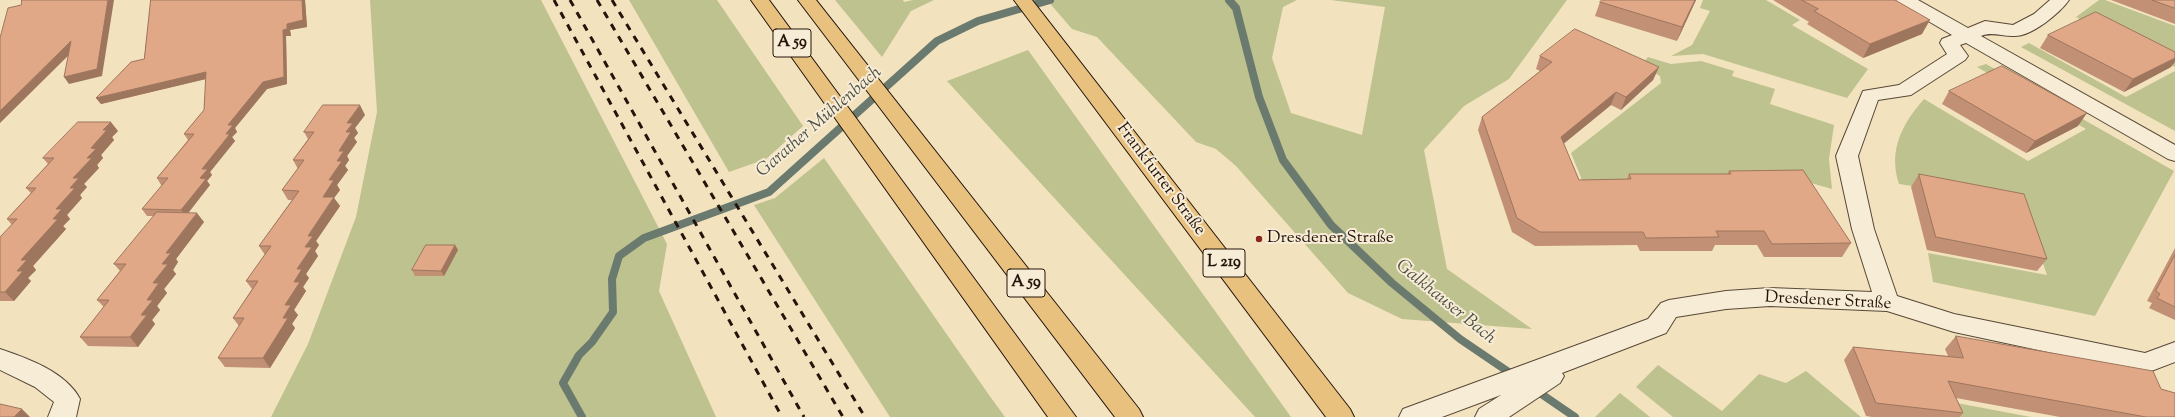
<!DOCTYPE html>
<meta charset="utf-8">
<style>
body{margin:0}
canvas{display:block;background:#f2e2be}
</style>
<canvas width="2175" height="417"></canvas>
<script>
const c = document.querySelector('canvas').getContext('2d');
c.lineJoin = 'round';
function fillPath(path, color) { c.fillStyle = color; c.fill(path, 'evenodd'); }
function strokePath(path, color, width, dash) { c.strokeStyle = color; c.lineWidth = width; c.lineCap = dash ? 'butt' : 'round'; c.setLineDash(dash || []); c.stroke(path); }
function label(font, color, halo, rows, align = 'center') {
  c.font = font + ' "Sorts Mill Goudy",serif'; c.lineWidth = 4; c.setLineDash([]); c.textBaseline = 'middle'; c.strokeStyle = halo; c.fillStyle = color; for (const [text, x, y, turn = 0] of rows) {
    c.save(); c.translate(x, y); c.rotate((+turn || 0) * Math.PI / 180); c.textAlign = isNaN(turn) ? turn : align; if (halo) c.strokeText(text, 0, 0); c.fillText(text, 0, 0); c.restore();
  }
}
fillPath(new Path2D(`
 M 370,0 L 541,0 L 667,244 L 659,291 L 716,417 L 271,417 L 308,344 L 356,217 L 377,112 Z
 M 629,0 L 717,0 L 803,126 L 766,159 L 729,172 Z
 M 835,0 L 903,0 L 904,2 L 913,0 L 934,0 L 911,11 L 882,57 Z
 M 1047,0 L 1297,0 L 1283,7 L 1272,58 L 1291,113 L 1362,135 L 1385,7 L 1331,0 L 1567,0 L 1509,79 L 1464,106 L 1424,150 L 1447,269 L 1532,329 L 1402,319 L 1348,293 L 1236,166 L 1216,149 L 1196,142 L 1097,37 L 1072,29 Z
 M 1703,0 L 1766,0 L 1800,20 L 1792,25 L 1868,69 L 1847,98 L 1703,54 L 1671,56 L 1692,45 L 1710,11 L 1700,8 Z
 M 2099,0 L 2105,0 L 2175,26 L 2175,67 L 2076,17 Z
 M 2029,43 L 2126,97 L 2175,71 L 2175,131 L 2021,47 Z
 M 1028,50 L 1291,417 L 1255,417 L 947,81 Z
 M 1648,57 L 1671,64 L 1701,61 L 1734,71 L 1732,76 L 1775,89 L 1770,104 L 1834,125 L 1829,159 L 1832,189 L 1797,179 L 1582,180 L 1571,153 L 1661,83 L 1660,76 L 1641,65 Z
 M 1986,64 L 2174,171 L 2095,316 L 1933,282 L 1928,253 L 2047,275 L 2022,203 L 1899,184 C 1888,150 1902,124 1924,99 L 2028,161 L 2086,129 L 1977,67 Z
 M 824,158 L 989,395 L 1005,417 L 890,417 L 754,205 L 775,198 Z
 M 1658,365 L 1722,411 L 1759,374 L 1786,383 L 1806,371 L 1861,417 L 1673,417 L 1636,387 Z
 M 1620,393 L 1650,417 L 1595,417 Z
 M 1946,401 L 2031,417 L 1952,417 Z`), '#bec28f');
strokePath(new Path2D(`
 M 1229,0 L 1236,8 L 1259,97 L 1283,160 L 1331,225 L 1392,283 L 1460,339 L 1516,377
 M 1534,389 L 1575,417
 M 582,417 L 563,383 L 579,355 L 592,342 L 613,312 L 612,279 L 619,256 L 644,238 L 769,192 L 937,41 L 978,21 L 1050,0`), '#6b7a6e', 8);
const minor = new Path2D(`
 M 1896,0 L 1918,0 L 1968,28 L 1985,21 L 2013,25 L 2034,14 L 2050,0 L 2069,0 C 2060,13 2032,36 2015,36 C 2003,37 1992,31 1981,36 L 2175,145 L 2175,161 L 2168,159 L 1966,43 L 1960,45 L 1968,56 L 1965,60 L 1911,95 L 1878,100 L 1858,156 L 1874,229 L 1897,296 L 1954,314 L 2145,353 L 2175,342 L 2175,362 L 2146,373 L 1954,332 L 1887,311 L 1770,306 L 1726,309 L 1676,317 L 1666,333 L 1562,373 L 1564,376 L 1560,383 L 1509,417 L 1475,417 L 1479,409 L 1501,395 L 1442,417 L 1399,417 L 1403,409 L 1648,319 L 1661,303 L 1669,300 L 1726,291 L 1770,288 L 1872,292 L 1852,229 L 1836,156 L 1863,91 L 1899,85 L 1947,54 L 1940,43 L 1942,39 L 1952,35 L 1899,4 Z
 M 0,349 C 27,358 66,372 80,399 L 76,417 L 48,417 L 54,402 L 35,387 L 0,370 Z`);
const major = new Path2D(`
 M 1014,0 L 1032,0 L 1350,409 L 1354,417 L 1326,417 Z`);
const highway = new Path2D(`
 M 751,0 L 769,0 L 1076,417 L 1048,417 Z
 M 798,0 L 816,0 L 1139,409 L 1143,417 L 1115,417 Z`);
strokePath(minor, '#584838', 2);
strokePath(major, '#24140b', 2);
strokePath(highway, '#24140b', 2);
fillPath(minor, '#f7ecd5');
fillPath(major, '#e9c17f');
fillPath(highway, '#e9c17f');
strokePath(new Path2D(`
 M 554,0 L 782,417
 M 570,0 L 804,417
 M 597,0 L 843,417
 M 612,0 L 865,417`), '#24140b', 3, [7, 7]);
fillPath(new Path2D(`
 M 151,0 L 305,0 L 307,27 L 290,30 L 291,36 L 286,36 L 287,84 L 267,89 L 235,128 L 237,132 L 232,137 L 235,141 L 210,172 L 212,175 L 207,181 L 210,185 L 188,212 L 204,222 L 176,259 L 178,262 L 173,270 L 176,274 L 164,289 L 167,293 L 157,306 L 160,310 L 152,320 L 155,324 L 138,347 L 88,346 L 80,337 L 104,307 L 97,300 L 120,271 L 114,264 L 154,216 L 147,216 L 142,209 L 163,185 L 161,185 L 157,178 L 188,140 L 184,134 L 204,110 L 206,79 L 101,104 L 96,98 L 144,59 Z
 M 1696,0 L 1677,41 L 1595,16 L 1600,2 Z
 M 1773,0 L 1895,0 L 1922,34 L 1863,58 L 1807,24 L 1809,22 Z
 M 2111,0 L 2175,0 L 2175,24 Z
 M 2048,35 L 2171,67 L 2124,92 L 2040,48 Z
 M 1540,56 L 1659,67 L 1653,80 L 1621,110 L 1611,105 L 1563,144 L 1579,180 L 1627,179 L 1629,174 L 1727,174 L 1729,171 L 1851,243 L 1842,257 L 1764,257 L 1757,245 L 1715,245 L 1712,251 L 1640,251 L 1637,245 L 1535,246 L 1512,232 L 1478,130 L 1482,117 L 1540,71 L 1536,69 Z
 M 1949,91 L 2078,126 L 2026,153 L 1942,104 Z
 M 365,115 L 355,128 L 358,133 L 354,138 L 357,142 L 347,156 L 349,160 L 345,166 L 348,170 L 337,185 L 340,190 L 334,198 L 340,206 L 316,241 L 319,245 L 315,251 L 318,256 L 306,274 L 309,278 L 303,287 L 306,291 L 294,310 L 298,315 L 292,324 L 295,328 L 270,368 L 225,367 L 218,358 L 239,326 L 233,318 L 252,289 L 246,281 L 265,255 L 259,246 L 292,200 L 288,200 L 282,190 L 298,169 L 293,160 L 308,139 L 304,132 Z
 M 118,131 L 112,137 L 114,140 L 101,155 L 103,158 L 97,165 L 99,168 L 84,184 L 87,187 L 80,195 L 82,198 L 67,215 L 70,219 L 63,226 L 66,229 L 33,266 L 36,270 L 28,278 L 31,281 L 14,301 L 0,301 L 0,238 L 12,225 L 7,219 L 31,193 L 26,188 L 48,164 L 43,158 Z
 M 1919,174 L 2047,259 L 2037,271 L 1927,250 L 1911,187 Z
 M 455,245 L 458,250 L 444,276 L 415,276 L 412,270 Z
 M 2175,248 L 2175,320 L 2149,308 L 2152,303 L 2147,301 Z
 M 1956,336 L 2175,417 L 2060,417 L 1956,398 L 1963,413 L 1960,417 L 1872,417 L 1866,416 L 1844,360 L 1853,347 L 1948,356 L 1945,349 Z`), '#c29074');
fillPath(new Path2D(`
 M 108,0 L 114,0 L 102,76 L 69,84 L 64,77 Z
 M 302,0 L 305,0 L 307,27 L 290,30 L 291,36 L 286,36 L 287,84 L 267,89 L 235,128 L 237,132 L 232,137 L 235,141 L 210,172 L 212,175 L 207,181 L 210,185 L 186,216 L 181,210 L 200,178 L 202,169 L 226,134 L 228,125 L 283,30 Z
 M 1695,0 L 1696,0 L 1677,41 L 1682,27 Z
 M 1930,20 L 1922,34 L 1863,58 L 1870,44 Z
 M 71,41 L 76,48 L 0,123 L 0,111 Z
 M 2175,58 L 2175,62 L 2171,67 L 2124,92 L 2133,79 Z
 M 1659,67 L 1653,80 L 1621,110 L 1626,97 Z
 M 206,72 L 210,78 L 101,104 L 96,98 Z
 M 1616,92 L 1611,105 L 1556,150 L 1561,137 Z
 M 360,105 L 365,115 L 355,128 L 358,133 L 354,138 L 357,142 L 347,156 L 349,160 L 345,166 L 348,170 L 337,185 L 340,190 L 334,198 L 340,206 L 316,241 L 319,245 L 315,251 L 318,256 L 306,274 L 309,278 L 303,287 L 306,291 L 294,310 L 298,315 L 292,324 L 295,328 L 270,368 L 263,358 L 283,318 L 285,305 L 294,282 L 297,269 L 305,247 L 308,236 L 323,197 L 329,180 L 337,161 L 339,151 L 346,132 L 347,123 Z
 M 2087,113 L 2078,126 L 2026,153 L 2035,141 Z
 M 111,122 L 118,131 L 112,137 L 114,140 L 101,155 L 103,158 L 97,165 L 99,168 L 84,184 L 87,187 L 80,195 L 82,198 L 67,215 L 70,219 L 63,226 L 66,229 L 33,266 L 36,270 L 28,278 L 31,281 L 14,301 L 5,292 L 17,271 L 21,260 L 53,219 L 56,209 L 70,188 L 73,178 L 87,158 L 91,148 L 103,130 Z
 M 197,213 L 204,222 L 176,259 L 178,262 L 173,270 L 176,274 L 164,289 L 167,293 L 157,306 L 160,310 L 152,320 L 155,324 L 138,347 L 130,337 L 141,315 L 153,283 L 162,264 L 166,253 Z
 M 455,245 L 458,250 L 444,276 L 441,271 Z
 M 22,409 L 30,417 L 14,417 Z`), '#9e765e');
const building = new Path2D(`
 M 22,0 L 108,0 L 97,69 L 64,77 L 71,41 L 0,111 L 0,38 L 8,8 L 21,5 Z
 M 151,0 L 302,0 L 303,20 L 287,24 L 287,29 L 283,30 L 284,77 L 263,82 L 228,125 L 233,125 L 226,134 L 230,134 L 202,169 L 208,169 L 200,178 L 206,179 L 181,210 L 142,209 L 168,178 L 157,178 L 194,134 L 184,134 L 204,110 L 206,72 L 96,98 L 131,62 L 144,59 Z
 M 1602,0 L 1695,0 L 1682,27 L 1600,2 Z
 M 1802,0 L 1895,0 L 1930,20 L 1870,44 L 1814,11 L 1818,9 Z
 M 2152,0 L 2175,0 L 2175,8 Z
 M 2096,12 L 2175,52 L 2175,58 L 2133,79 L 2048,35 Z
 M 1575,29 L 1659,67 L 1626,97 L 1616,92 L 1561,137 L 1579,180 L 1631,179 L 1629,174 L 1731,174 L 1729,171 L 1803,170 L 1851,243 L 1772,244 L 1764,231 L 1716,231 L 1719,237 L 1646,238 L 1643,232 L 1540,232 L 1517,218 L 1482,117 L 1552,62 L 1540,56 Z
 M 2002,66 L 2087,113 L 2035,141 L 1949,91 Z
 M 323,105 L 360,105 L 347,123 L 353,123 L 346,132 L 351,132 L 339,151 L 344,151 L 337,161 L 342,161 L 329,180 L 334,180 L 323,197 L 334,197 L 308,236 L 313,236 L 305,247 L 312,247 L 297,269 L 302,269 L 294,282 L 300,282 L 285,305 L 291,305 L 283,318 L 288,318 L 263,358 L 218,358 L 244,318 L 233,318 L 258,281 L 246,281 L 271,246 L 259,246 L 299,191 L 282,190 L 304,160 L 293,160 L 314,132 L 304,132 Z
 M 78,122 L 111,122 L 103,130 L 107,130 L 91,148 L 96,149 L 87,158 L 92,158 L 73,178 L 79,178 L 70,188 L 75,188 L 56,209 L 62,209 L 53,219 L 58,219 L 21,260 L 27,260 L 17,271 L 23,271 L 5,292 L 0,292 L 0,237 L 17,219 L 7,219 L 36,188 L 26,188 L 54,158 L 43,158 Z
 M 1919,174 L 2024,194 L 2047,259 L 1936,237 Z
 M 157,212 L 197,213 L 166,253 L 171,253 L 162,264 L 168,264 L 153,283 L 159,283 L 147,300 L 153,300 L 141,315 L 147,315 L 130,337 L 80,337 L 109,300 L 97,300 L 126,264 L 114,264 Z
 M 426,245 L 455,245 L 441,271 L 412,270 Z
 M 2175,255 L 2175,307 L 2157,298 L 2160,294 L 2156,291 Z
 M 1956,336 L 2153,371 L 2161,389 L 2175,393 L 2175,417 L 2146,417 L 1948,381 L 1963,413 L 1876,403 L 1853,347 L 1963,358 Z
 M 0,404 L 22,409 L 14,417 L 0,417 Z`);
fillPath(building, '#e1a887');
strokePath(building, '#9e765e', 1);
for (const [x, y, r, color] of [
 [1259,239,4,"#8f2418"]
]) { const dot = new Path2D(); dot.arc(x, y, r, 0, 2 * Math.PI); c.fillStyle = color; c.fill(dot); strokePath(dot, '#f7ecd5', 1.5); }
for (const [x, y, w] of [
 [792,43,38],
 [1224,263,42],
 [1026,283,38]
]) { const box = new Path2D(); box.roundRect(x - w / 2, y - 14, w, 28, 3); c.fillStyle = '#f7ecd5'; c.fill(box); strokePath(box, '#24140b', 1); }
label('bold 16px', '#24140b', null, [
 ["A 59",792,43],
 ["L 219",1224,263],
 ["A 59",1026,283]
]);
label('17px', '#24140b', '#f7ecd5', [
 ["Frankfurter Straße",1160,180,53],
 ["Dresdener Straße",1828,302,3]
]);
label('17px', '#24140b', '#f7ecd5', [
 ["Dresdener Straße",1267,239]
], 'left');
label('italic 18px', '#4e5045', '#f7ecd5', [
 ["Garather Mühlenbach",820,123,-41],
 ["Galkhauser Bach",1445,303,39]
]);
</script>
